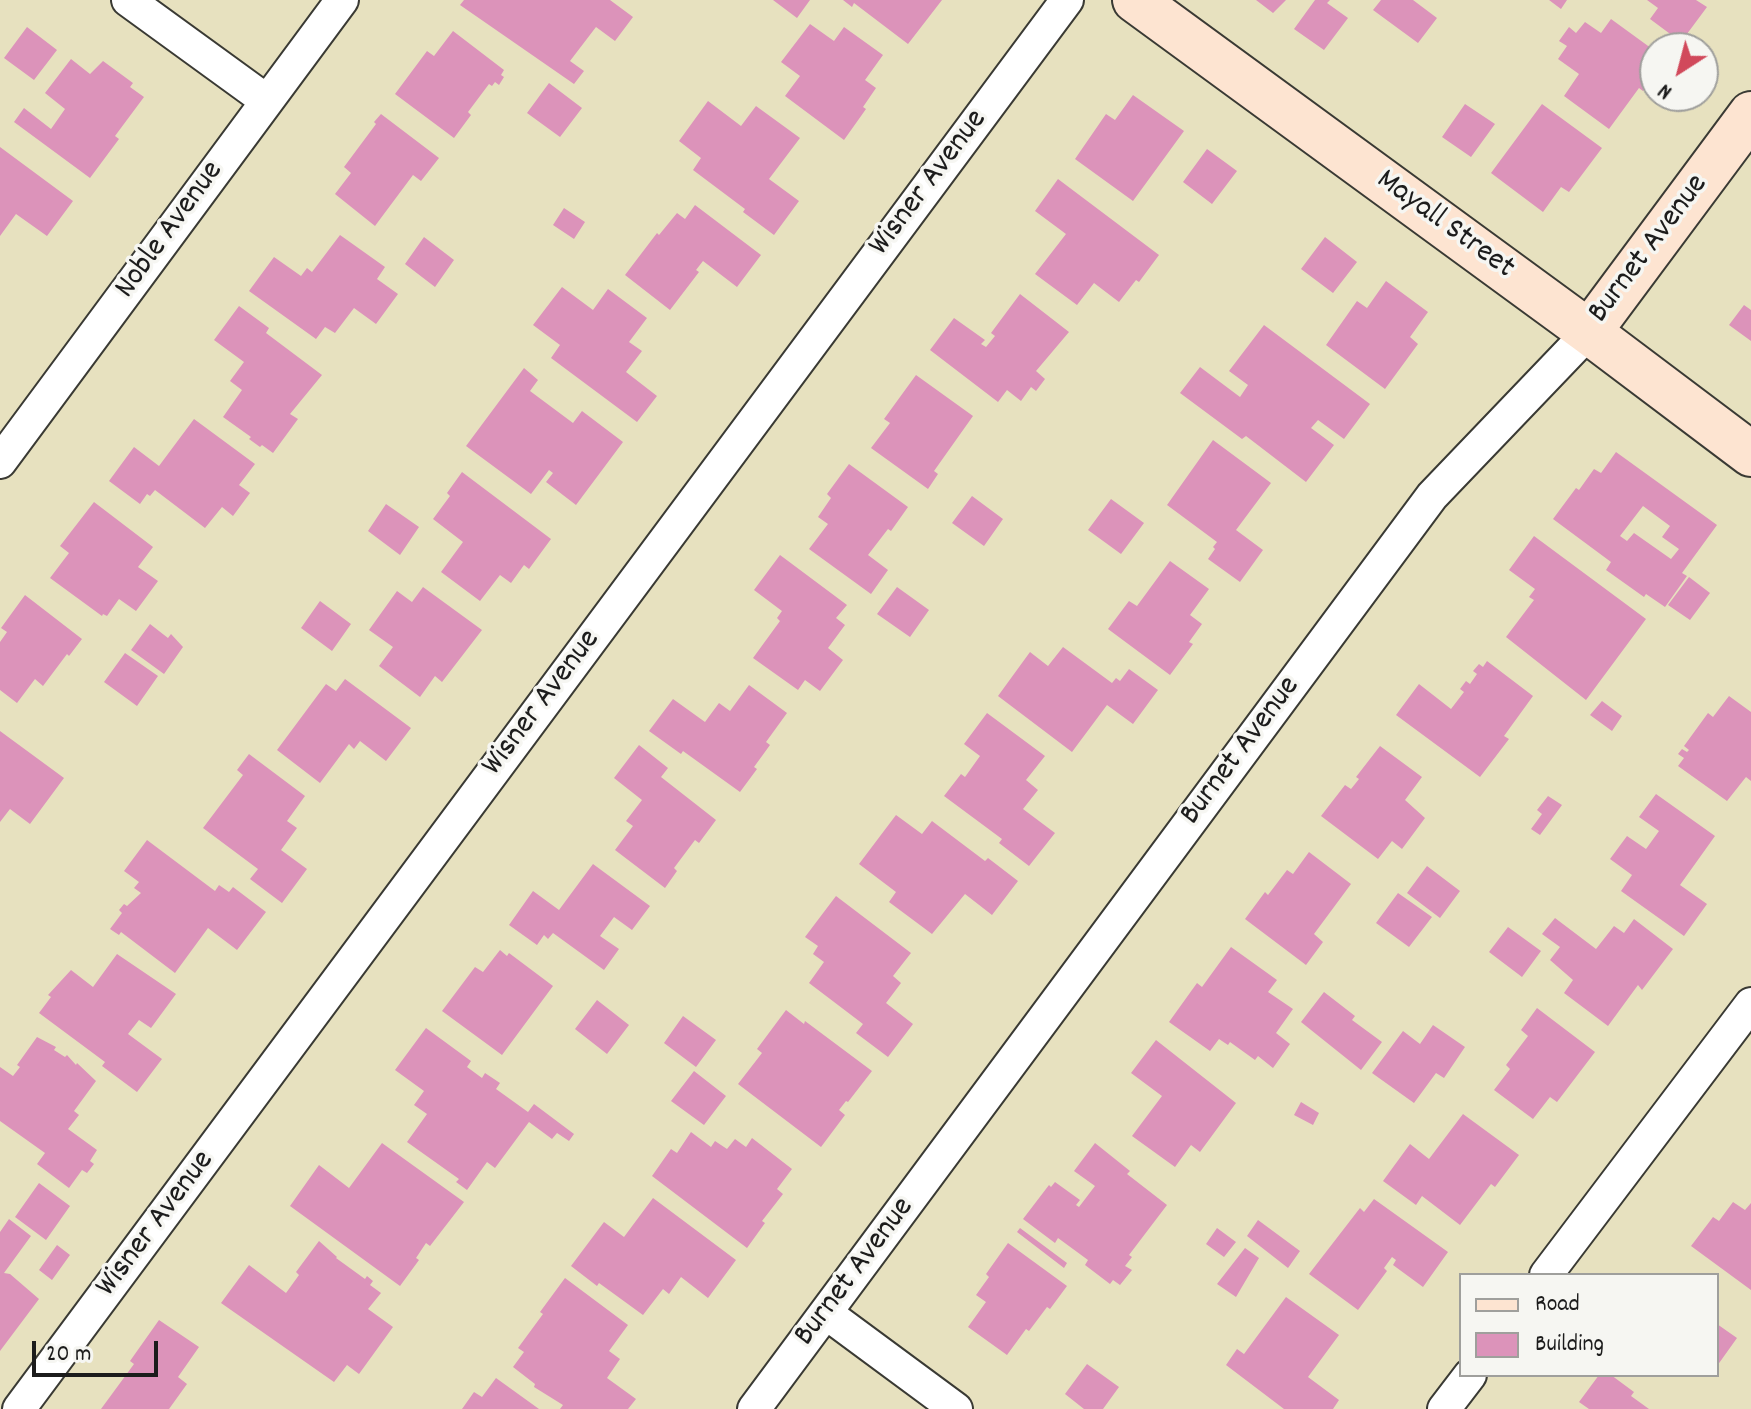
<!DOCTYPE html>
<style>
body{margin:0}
#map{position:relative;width:1751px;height:1409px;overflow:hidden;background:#e7e1bf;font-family:Dekko,sans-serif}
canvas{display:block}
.legend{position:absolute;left:1459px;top:1273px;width:260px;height:104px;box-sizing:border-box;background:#f6f6f2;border:2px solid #9f9f9c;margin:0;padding:10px 14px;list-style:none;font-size:24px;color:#1c1c1c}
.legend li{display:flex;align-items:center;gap:16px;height:40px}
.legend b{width:40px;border:2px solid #9f9f9c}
.north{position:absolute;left:1639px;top:32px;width:80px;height:80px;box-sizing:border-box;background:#f6f6f2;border:2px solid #9f9f9c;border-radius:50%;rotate:216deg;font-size:22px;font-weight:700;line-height:32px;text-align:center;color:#1c1c1c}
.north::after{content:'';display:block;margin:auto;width:28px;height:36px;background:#d1495b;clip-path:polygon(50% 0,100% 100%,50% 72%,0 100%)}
.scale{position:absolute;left:32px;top:1341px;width:126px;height:36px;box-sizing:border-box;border:4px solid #1c1c1c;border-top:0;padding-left:10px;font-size:24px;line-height:28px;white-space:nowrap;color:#1c1c1c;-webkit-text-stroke:6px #f6f6f2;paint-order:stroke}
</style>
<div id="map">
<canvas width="1751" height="1409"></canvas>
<ul class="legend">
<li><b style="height:10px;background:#fde4d1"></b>Road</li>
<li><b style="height:22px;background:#dc93ba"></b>Building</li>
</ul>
<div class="north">N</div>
<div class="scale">20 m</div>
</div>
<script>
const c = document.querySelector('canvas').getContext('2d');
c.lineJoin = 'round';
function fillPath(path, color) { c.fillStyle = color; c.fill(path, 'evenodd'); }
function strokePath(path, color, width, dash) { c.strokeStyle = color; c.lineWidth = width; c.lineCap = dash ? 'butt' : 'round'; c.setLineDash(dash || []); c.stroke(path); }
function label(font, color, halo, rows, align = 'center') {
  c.font = font + ' Dekko,sans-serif'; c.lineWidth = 7; c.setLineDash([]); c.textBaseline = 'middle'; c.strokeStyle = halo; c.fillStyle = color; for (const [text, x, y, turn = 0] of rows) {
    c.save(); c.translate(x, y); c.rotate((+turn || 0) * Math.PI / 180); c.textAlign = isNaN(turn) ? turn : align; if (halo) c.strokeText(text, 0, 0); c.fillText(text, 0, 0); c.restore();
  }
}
fillPath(new Path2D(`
 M 464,0 L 610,0 L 633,17 L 615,41 L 596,27 L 570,61 L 584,71 L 574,84 L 460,5 Z
 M 773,0 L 810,0 L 797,18 Z
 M 843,0 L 942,0 L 908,44 L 854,3 L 852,7 Z
 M 1256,0 L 1286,0 L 1273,13 Z
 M 1315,0 L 1330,0 L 1327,3 L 1348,18 L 1324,50 L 1294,29 Z
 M 1381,0 L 1413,0 L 1437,18 L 1418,43 L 1373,10 Z
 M 1549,0 L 1567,0 L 1561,9 Z
 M 1647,0 L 1696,0 L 1707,7 L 1681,42 L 1650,19 L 1658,8 Z
 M 1611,19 L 1655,51 L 1655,74 L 1643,91 L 1639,88 L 1609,129 L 1564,96 L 1579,74 L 1558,59 L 1567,46 L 1559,41 L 1569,27 L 1576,33 L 1585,22 L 1601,33 Z
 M 810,24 L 834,41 L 844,27 L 883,55 L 865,80 L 876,88 L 863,107 L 866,109 L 844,140 L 785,96 L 800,76 L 781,62 Z
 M 27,27 L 57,50 L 34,80 L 4,58 Z
 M 453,31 L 504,70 L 501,75 L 504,77 L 499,85 L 495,82 L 492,86 L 489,84 L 468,112 L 471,115 L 454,138 L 395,94 L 427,51 L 434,56 Z
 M 71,59 L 90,74 L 103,61 L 133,83 L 130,87 L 144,97 L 115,136 L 119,139 L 90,178 L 14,122 L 24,108 L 51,129 L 65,109 L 45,93 Z
 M 549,83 L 582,108 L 560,137 L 527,113 Z
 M 1133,95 L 1184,131 L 1133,201 L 1075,159 L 1106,114 L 1115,120 Z
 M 708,101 L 741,126 L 756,106 L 800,138 L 769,179 L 799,201 L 774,235 L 743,212 L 745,209 L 693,170 L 701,158 L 679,141 Z
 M 1465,104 L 1495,124 L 1471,157 L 1442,137 Z
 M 1542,104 L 1602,148 L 1569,192 L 1561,187 L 1543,212 L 1491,173 Z
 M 381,114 L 439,158 L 421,181 L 413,175 L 375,226 L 335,194 L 351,173 L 344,167 L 376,124 L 374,122 Z
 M 0,147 L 73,201 L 47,236 L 16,214 L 0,236 Z
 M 1207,149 L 1237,171 L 1212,204 L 1183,182 Z
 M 1058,179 L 1159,255 L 1139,282 L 1136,280 L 1119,302 L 1094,283 L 1077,305 L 1035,274 L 1066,234 L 1035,211 Z
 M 695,205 L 761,255 L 737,287 L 703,261 L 696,270 L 699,272 L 670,310 L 625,275 L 657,233 L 659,235 L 677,213 L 685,219 Z
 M 564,208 L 585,222 L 574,239 L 553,225 Z
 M 340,235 L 385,267 L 377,279 L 398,294 L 376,324 L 354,308 L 335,333 L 325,327 L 316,339 L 249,291 L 274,257 L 301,276 L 307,268 L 312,272 Z
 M 424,237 L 454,260 L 435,287 L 405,264 Z
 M 1325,237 L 1357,262 L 1333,293 L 1301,269 Z
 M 1386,281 L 1428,312 L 1410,337 L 1418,344 L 1385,389 L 1326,345 L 1357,301 L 1367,308 Z
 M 562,287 L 593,310 L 608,289 L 647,318 L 629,342 L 642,351 L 626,372 L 657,396 L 637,422 L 551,358 L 560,345 L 533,325 Z
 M 1020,294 L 1069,332 L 1036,371 L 1045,379 L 1036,391 L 1031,387 L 1021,401 L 1007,390 L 998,402 L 930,350 L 954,318 L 985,340 L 981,344 L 986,347 L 995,336 L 991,333 Z
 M 1744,305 L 1751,310 L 1751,341 L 1729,325 Z
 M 239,306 L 269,328 L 266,333 L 322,375 L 290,414 L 298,419 L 273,453 L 262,445 L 260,447 L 249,439 L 251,437 L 223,417 L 242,390 L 230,381 L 244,362 L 214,340 Z
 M 1264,325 L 1370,404 L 1344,439 L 1318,420 L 1311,428 L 1334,445 L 1306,482 L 1246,436 L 1242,439 L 1180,393 L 1200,367 L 1240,397 L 1248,385 L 1229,371 Z
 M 524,368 L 538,380 L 530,391 L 573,423 L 582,411 L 623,442 L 576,505 L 546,482 L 553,473 L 549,470 L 531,494 L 466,446 Z
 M 916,375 L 973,416 L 934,471 L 938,474 L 928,489 L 871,448 L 890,423 L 884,419 Z
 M 194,419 L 255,464 L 239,485 L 250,493 L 233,516 L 222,507 L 205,528 L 155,490 L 150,496 L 147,494 L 140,504 L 109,481 L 134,447 L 159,466 Z
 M 1213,440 L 1271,483 L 1236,530 L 1263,550 L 1240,582 L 1208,559 L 1215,549 L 1213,547 L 1217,542 L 1167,505 Z
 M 1616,452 L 1717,525 L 1682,573 L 1687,576 L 1665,607 L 1646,594 L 1644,597 L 1606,570 L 1611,562 L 1553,519 L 1576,488 L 1579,490 L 1594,469 L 1601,473 ZM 1643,506 L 1670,526 L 1662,537 L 1679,549 L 1671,559 L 1634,533 L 1627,541 L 1620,536 Z
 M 849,464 L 908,507 L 891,531 L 888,529 L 868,555 L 888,570 L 871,594 L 809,549 L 828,524 L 818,517 L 831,498 L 827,494 Z
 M 462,472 L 551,539 L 529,569 L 524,565 L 511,583 L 500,575 L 480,601 L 441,572 L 463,542 L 433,519 L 450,496 L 447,493 Z
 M 972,496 L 1003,519 L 984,546 L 952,523 Z
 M 1111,499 L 1144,523 L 1121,554 L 1088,530 Z
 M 94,502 L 153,547 L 138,567 L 158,581 L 136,611 L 119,599 L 107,616 L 103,614 L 102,616 L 50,578 L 69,553 L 60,546 Z
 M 386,504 L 419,527 L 400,555 L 368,531 Z
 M 1534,536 L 1646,619 L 1586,700 L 1506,637 L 1534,600 L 1529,597 L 1535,589 L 1509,570 Z
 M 780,555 L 847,605 L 836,618 L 845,625 L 828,648 L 843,660 L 820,691 L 805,680 L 798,690 L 753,658 L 780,621 L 777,618 L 782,611 L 754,590 Z
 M 1170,561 L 1209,589 L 1190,615 L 1202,624 L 1189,642 L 1193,644 L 1170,675 L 1108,629 L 1129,601 L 1137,606 Z
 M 1689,577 L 1710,593 L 1690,620 L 1668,605 Z
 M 423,587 L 482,630 L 442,682 L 435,676 L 420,697 L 379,666 L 393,647 L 369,630 L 397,591 L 412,602 Z
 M 897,587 L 929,610 L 910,637 L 877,614 Z
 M 25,595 L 82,639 L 69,656 L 67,654 L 43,686 L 35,679 L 17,703 L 0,690 L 0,642 L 7,632 L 1,628 Z
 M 320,601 L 351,624 L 332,651 L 301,628 Z
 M 150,624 L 168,638 L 171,634 L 183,647 L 164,674 L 131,650 Z
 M 1063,647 L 1112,683 L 1116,678 L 1120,681 L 1129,669 L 1158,690 L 1133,724 L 1107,705 L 1072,752 L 998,696 L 1030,652 L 1048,666 Z
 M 125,653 L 158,676 L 137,706 L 104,682 Z
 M 1487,661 L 1533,696 L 1504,736 L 1509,739 L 1480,777 L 1396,715 L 1419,684 L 1451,709 L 1464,692 L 1460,689 L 1466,681 L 1470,684 L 1477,674 L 1473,671 L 1479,664 L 1483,667 Z
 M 345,679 L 411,728 L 386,761 L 360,741 L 354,749 L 349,744 L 320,783 L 277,750 L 326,684 L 336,691 Z
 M 749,685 L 787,713 L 766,742 L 770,745 L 754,767 L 757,769 L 740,792 L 683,751 L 681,754 L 649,731 L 673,699 L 705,722 L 719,703 L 730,711 Z
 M 1729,696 L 1751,712 L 1751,781 L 1746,777 L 1727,801 L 1678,766 L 1684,758 L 1678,754 L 1682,749 L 1687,752 L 1689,750 L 1684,746 L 1708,713 L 1713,717 Z
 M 1602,701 L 1622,716 L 1612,731 L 1590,715 Z
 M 987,713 L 1045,756 L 1026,780 L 1038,790 L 1023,809 L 1055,833 L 1029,866 L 999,843 L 1002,839 L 944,796 L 961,774 L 965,777 L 980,756 L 964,744 Z
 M 0,731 L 64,778 L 30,824 L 10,809 L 0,822 Z
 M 639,745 L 668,768 L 661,777 L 716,820 L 699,843 L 695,840 L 674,868 L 677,871 L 665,888 L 615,850 L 633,826 L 626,821 L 642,800 L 614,778 Z
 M 1380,746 L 1422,777 L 1405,800 L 1425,818 L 1402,849 L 1392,841 L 1378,859 L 1321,816 L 1345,785 L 1351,789 L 1359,779 L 1356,777 Z
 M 249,754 L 305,796 L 287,821 L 297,828 L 281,850 L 307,869 L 282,903 L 250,879 L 258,869 L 203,828 L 243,775 L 237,770 Z
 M 1656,794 L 1715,836 L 1680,885 L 1707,904 L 1684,936 L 1621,891 L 1632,875 L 1610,859 L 1627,836 L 1646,849 L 1659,831 L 1639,817 Z
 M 1548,796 L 1562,805 L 1540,835 L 1531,829 L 1542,814 L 1537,810 Z
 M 896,815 L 922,834 L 932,821 L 985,861 L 988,858 L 1018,881 L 992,915 L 965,894 L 932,934 L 889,902 L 896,892 L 859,864 Z
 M 147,840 L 215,891 L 219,885 L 229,892 L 233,887 L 266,912 L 237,950 L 208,928 L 175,973 L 121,932 L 119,935 L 110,929 L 122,913 L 119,910 L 124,904 L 127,906 L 141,893 L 134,888 L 139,882 L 124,871 Z
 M 1309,852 L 1351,884 L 1314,934 L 1323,942 L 1306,965 L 1245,919 L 1265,892 L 1268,895 L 1287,870 L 1293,874 Z
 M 593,864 L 650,906 L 632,930 L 614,917 L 600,936 L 619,949 L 604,970 L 553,933 L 548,939 L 544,935 L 537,945 L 509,925 L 533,891 L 559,910 Z
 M 1427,866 L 1460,891 L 1440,918 L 1407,893 Z
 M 1398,893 L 1432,917 L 1409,947 L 1376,923 Z
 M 836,896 L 911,953 L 893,976 L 901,983 L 886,1003 L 913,1024 L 888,1057 L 856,1033 L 863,1024 L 809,983 L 824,962 L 813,954 L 818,946 L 805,937 Z
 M 1555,918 L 1596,949 L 1614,926 L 1624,933 L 1634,919 L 1673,949 L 1642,990 L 1638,985 L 1608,1026 L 1564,993 L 1573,980 L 1550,960 L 1560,947 L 1542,934 Z
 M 1508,927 L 1541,951 L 1522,977 L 1489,952 Z
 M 1231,947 L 1277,980 L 1268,992 L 1293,1009 L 1276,1033 L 1290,1044 L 1273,1068 L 1258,1056 L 1255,1060 L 1230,1042 L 1228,1045 L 1219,1039 L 1210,1051 L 1169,1022 L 1197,983 L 1202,987 Z
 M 500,950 L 507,956 L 509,953 L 553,986 L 502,1055 L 442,1011 L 475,967 L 483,972 Z
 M 117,954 L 176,994 L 151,1028 L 139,1020 L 128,1034 L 162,1059 L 137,1092 L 102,1066 L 105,1062 L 39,1013 L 51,997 L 48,995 L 71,970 L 93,987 Z
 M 1324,992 L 1355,1016 L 1352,1020 L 1382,1042 L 1361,1070 L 1301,1022 Z
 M 597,1000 L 629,1025 L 607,1054 L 575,1029 Z
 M 1537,1008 L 1595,1052 L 1557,1102 L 1550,1097 L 1533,1119 L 1494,1090 L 1510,1069 L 1506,1065 L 1528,1036 L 1521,1030 Z
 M 786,1010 L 804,1024 L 805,1021 L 872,1071 L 848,1102 L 846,1101 L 839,1110 L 845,1115 L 821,1147 L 738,1084 L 762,1053 L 757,1049 Z
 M 683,1016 L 716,1040 L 696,1067 L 664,1043 Z
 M 1433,1025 L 1465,1047 L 1444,1078 L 1436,1073 L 1414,1103 L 1372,1073 L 1403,1031 L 1420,1044 Z
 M 426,1028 L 471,1061 L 467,1067 L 482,1078 L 485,1073 L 500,1083 L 496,1089 L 528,1112 L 534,1104 L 574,1134 L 569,1141 L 557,1133 L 552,1139 L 529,1122 L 495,1168 L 487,1162 L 467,1190 L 456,1182 L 459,1179 L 407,1142 L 427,1114 L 414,1105 L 424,1091 L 395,1070 Z
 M 37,1037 L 56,1047 L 54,1050 L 65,1057 L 67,1055 L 76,1065 L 77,1063 L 96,1081 L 74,1111 L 79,1115 L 68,1129 L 97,1150 L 90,1161 L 94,1164 L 87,1173 L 82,1170 L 69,1188 L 37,1164 L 45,1153 L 0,1121 L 0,1067 L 13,1076 L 20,1067 L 17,1065 Z
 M 1156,1040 L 1236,1103 L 1200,1152 L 1191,1145 L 1175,1167 L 1132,1136 L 1162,1096 L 1131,1073 Z
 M 694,1071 L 726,1096 L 704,1125 L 671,1101 Z
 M 1301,1102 L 1319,1113 L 1313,1125 L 1294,1115 Z
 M 1463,1114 L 1519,1155 L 1495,1187 L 1491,1184 L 1460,1225 L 1422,1196 L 1416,1205 L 1383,1181 L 1410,1144 L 1429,1159 Z
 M 691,1132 L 711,1147 L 715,1141 L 727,1149 L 735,1139 L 746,1147 L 752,1138 L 792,1169 L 777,1189 L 783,1194 L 762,1221 L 765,1223 L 747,1248 L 652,1176 L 671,1149 L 677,1153 Z
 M 382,1143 L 464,1202 L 430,1246 L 426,1243 L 416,1258 L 419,1260 L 400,1286 L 290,1206 L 319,1165 L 349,1188 Z
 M 1095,1143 L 1130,1171 L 1127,1174 L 1167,1205 L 1129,1255 L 1132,1257 L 1125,1266 L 1132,1270 L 1120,1285 L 1113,1280 L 1110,1284 L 1085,1265 L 1088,1260 L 1058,1238 L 1055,1243 L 1023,1219 L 1049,1185 L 1051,1187 L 1055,1182 L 1080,1200 L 1076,1205 L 1079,1207 L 1095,1186 L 1074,1171 Z
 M 39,1183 L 70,1206 L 46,1240 L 15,1217 Z
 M 653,1198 L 736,1260 L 708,1298 L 681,1277 L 669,1294 L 663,1289 L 643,1315 L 599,1283 L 597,1286 L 571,1266 L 604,1222 L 624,1237 Z
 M 1374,1199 L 1448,1252 L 1423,1287 L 1393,1265 L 1396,1260 L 1392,1257 L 1384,1268 L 1387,1271 L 1358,1310 L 1309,1274 L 1360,1208 L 1364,1212 Z
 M 1733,1202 L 1745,1210 L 1751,1203 L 1751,1290 L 1691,1246 L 1713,1217 L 1719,1221 Z
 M 9,1219 L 31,1236 L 4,1273 L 10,1274 L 39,1299 L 0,1351 L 0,1232 Z
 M 1258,1220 L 1300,1251 L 1288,1268 L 1247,1236 Z
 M 1020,1228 L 1067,1263 L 1064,1268 L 1017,1232 Z
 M 1217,1228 L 1236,1242 L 1224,1257 L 1206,1244 Z
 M 319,1241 L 337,1257 L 336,1258 L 365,1279 L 367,1276 L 373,1281 L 370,1285 L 381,1293 L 368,1309 L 393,1327 L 359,1374 L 347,1365 L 334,1382 L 221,1303 L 249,1265 L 286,1293 L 299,1275 L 296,1272 Z
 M 1008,1243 L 1067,1286 L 1050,1309 L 1047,1307 L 1029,1331 L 1026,1329 L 1007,1355 L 968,1327 L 986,1302 L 976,1295 L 989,1277 L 986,1274 Z
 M 57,1245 L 70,1255 L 52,1280 L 39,1270 Z
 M 1245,1248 L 1259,1258 L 1236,1297 L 1217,1284 Z
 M 565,1278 L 628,1325 L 609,1351 L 620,1359 L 607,1378 L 636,1399 L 628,1409 L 560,1409 L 563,1405 L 534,1387 L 535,1384 L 513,1367 L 524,1352 L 518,1348 L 543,1314 L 540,1312 Z
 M 1286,1297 L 1339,1335 L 1308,1377 L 1339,1400 L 1333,1409 L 1284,1409 L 1226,1365 L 1237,1349 L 1244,1354 Z
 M 159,1320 L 199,1347 L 178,1377 L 187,1384 L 169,1409 L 101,1409 L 134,1364 L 130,1361 Z
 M 1717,1324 L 1737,1338 L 1717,1366 Z
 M 1087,1364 L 1119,1387 L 1103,1409 L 1084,1409 L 1065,1394 Z
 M 1599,1375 L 1611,1375 L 1634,1392 L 1631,1396 L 1649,1409 L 1589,1409 L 1579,1402 Z
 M 496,1378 L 539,1409 L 462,1409 L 474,1392 L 482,1397 Z`), '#dc93ba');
const street = new Path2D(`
 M 128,0 L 267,101
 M 0,462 L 342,0
 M 1546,1275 L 1751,1004
 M 826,1313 L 956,1409
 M 19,1409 L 1067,0
 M 754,1409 L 1432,496 L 1589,332
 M 1444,1409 L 1470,1375`);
const secondary = new Path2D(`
 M 1135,0 L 1589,332 L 1751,454
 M 1589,332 L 1751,114`);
strokePath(street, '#3a3a34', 36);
strokePath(secondary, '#3a3a34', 48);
strokePath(street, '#fff', 32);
strokePath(secondary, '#fde4d1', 44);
label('32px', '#1c1c1c', '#f6f6f2', [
 ["Wisner Avenue",930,184,-53],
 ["Mayall Street",1444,226,36],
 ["Noble Avenue",171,231,-54],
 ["Burnet Avenue",1650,250,-53],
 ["Wisner Avenue",543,704,-53],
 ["Burnet Avenue",1242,752,-53],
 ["Wisner Avenue",157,1225,-53],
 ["Burnet Avenue",856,1273,-53]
]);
</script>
